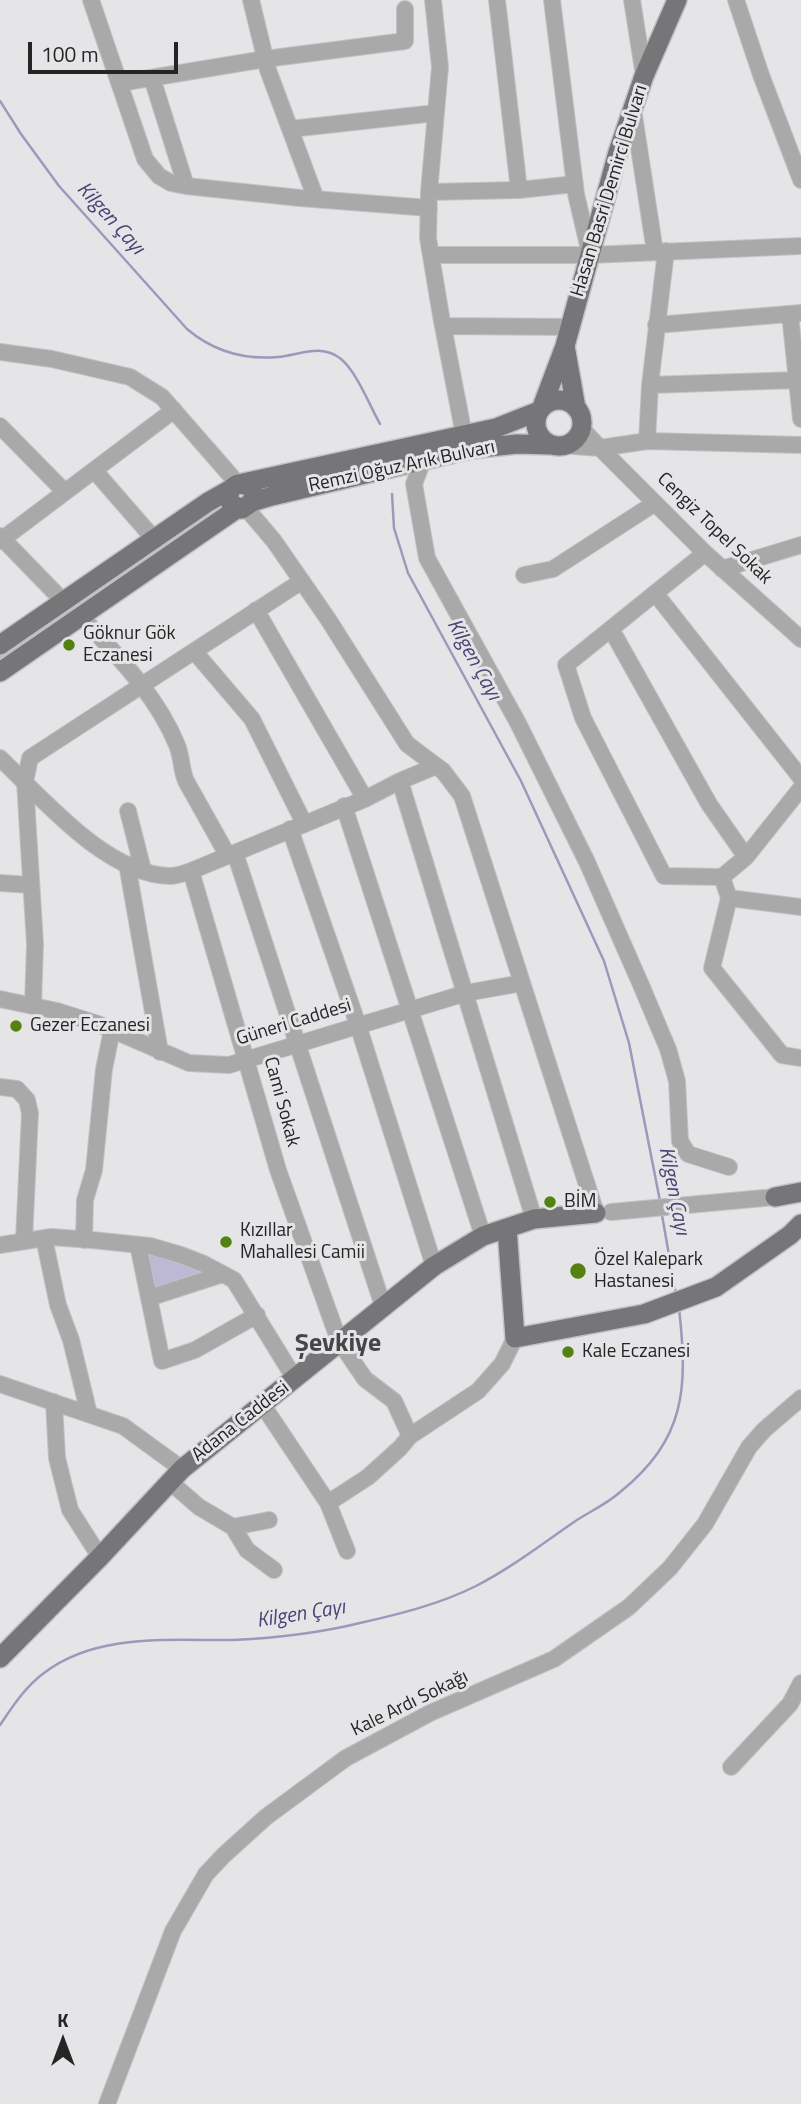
<!DOCTYPE html>
<meta charset="utf-8">
<style>
body{margin:0}
#map{position:relative;width:801px;height:2104px;overflow:hidden;background:#e5e5e8;font-family:"Titillium Web",sans-serif}
canvas{display:block}
.north{position:absolute;left:28px;top:2006px;width:70px;height:70px;-webkit-text-stroke:5px #e5e5e8;paint-order:stroke;rotate:0deg;font-size:19px;font-weight:700;line-height:28px;text-align:center;color:#252526}
.north::after{content:'';display:block;margin:auto;width:24px;height:32px;background:#252526;clip-path:polygon(50% 0,100% 100%,50% 72%,0 100%)}
.scale{position:absolute;left:28px;top:42px;width:150px;height:32px;box-sizing:border-box;border:4px solid #252526;border-top:0;padding-left:9px;font-size:21px;line-height:24px;white-space:nowrap;color:#252526;-webkit-text-stroke:5px #e5e5e8;paint-order:stroke}
</style>
<div id="map">
<canvas width="801" height="2104"></canvas>
<div class="north">K</div>
<div class="scale">100 m</div>
</div>
<script>
const c = document.querySelector('canvas').getContext('2d');
c.lineJoin = 'round';
function fillPath(path, color) { c.fillStyle = color; c.fill(path, 'evenodd'); }
function strokePath(path, color, width, dash) { c.strokeStyle = color; c.lineWidth = width; c.lineCap = dash ? 'butt' : 'round'; c.setLineDash(dash || []); c.stroke(path); }
function label(font, color, halo, rows, align = 'center') {
  c.font = font + ' "Titillium Web",sans-serif'; c.lineWidth = 6; c.setLineDash([]); c.textBaseline = 'middle'; c.strokeStyle = halo; c.fillStyle = color; for (const [text, x, y, turn = 0] of rows) {
    c.save(); c.translate(x, y); c.rotate((+turn || 0) * Math.PI / 180); c.textAlign = isNaN(turn) ? turn : align; if (halo) c.strokeText(text, 0, 0); c.fillText(text, 0, 0); c.restore();
  }
}
fillPath(new Path2D(`
 M 218,505 L 222,510 L 0,662 L 0,655 Z
 M 143,1252 L 163,1253 L 212,1274 L 153,1292 Z`), '#bdb9d5');
strokePath(new Path2D(`
 M 0,101 L 21,134 L 59,186 L 187,329 C 213,351 244,360 278,357 C 300,355 321,343 341,359 C 356,371 370,406 380,424
 M 392,494 L 394,528 L 408,573 L 521,781 L 604,961 L 629,1043 L 660,1201
 M 662,1215 L 676,1295
 M 0,1725 C 13,1706 25,1687 44,1673 C 97,1632 172,1641 234,1640 C 276,1638 319,1633 360,1623 C 400,1614 440,1604 476,1586 C 511,1568 542,1544 574,1522 C 589,1512 605,1505 619,1493 C 686,1439 688,1389 679,1308`), '#9d98bc', 2.5);
const minor = new Path2D(`
 M 91,0 L 145,159 L 159,176 L 171,183 L 186,186 L 300,198 L 429,208
 M 251,0 L 268,70 L 316,199
 M 433,0 L 440,67 L 429,192 L 428,238 L 441,316 L 464,435
 M 497,0 L 519,190
 M 552,0 L 576,194 L 590,254
 M 632,0 L 644,76
 M 736,0 L 761,75 L 801,180
 M 152,78 L 186,186
 M 120,83 L 265,59 L 405,41 L 405,9
 M 633,109 L 655,252
 M 290,129 L 436,113
 M 429,192 L 519,190 L 575,184
 M 431,255 L 590,255 L 801,246
 M 790,314 L 801,419
 M 656,325 L 801,313
 M 443,326 L 570,327
 M 0,352 L 52,359 L 130,377 L 162,397 L 238,484
 M 650,385 L 797,380
 M 0,426 L 65,492
 M 647,441 L 650,385 L 666,251
 M 560,445 L 600,448 L 581,428
 M 600,448 L 705,553 L 801,639
 M 600,448 L 647,441 L 801,445
 M 423,460 L 414,484 L 427,558 L 518,723 L 587,862 L 641,985 L 668,1049 L 677,1081 L 680,1141 L 688,1154 L 729,1167
 M 94,470 L 154,539
 M 246,508 L 274,541 L 328,619 L 407,744 L 443,771 L 462,796 L 596,1213
 M 0,536 L 63,601
 M 0,541 L 174,410
 M 705,553 L 566,665 L 583,718 L 664,876 L 722,877 L 746,857 L 801,788
 M 722,569 L 801,545
 M 524,575 L 553,569 L 655,503
 M 655,593 L 801,778
 M 256,610 L 365,799
 M 81,616 C 117,656 156,694 177,745 C 182,757 181,770 186,781 L 228,856
 M 611,629 L 709,804 L 746,857
 M 194,651 L 252,719 L 304,823
 M 0,758 C 43,799 107,875 170,876 C 177,876 185,873 191,871 L 365,799 L 400,781 L 436,766
 M 400,781 L 534,1219
 M 344,806 L 483,1236
 M 128,811 L 143,870
 M 290,829 L 358,1025 L 434,1266
 M 235,853 L 383,1306
 M 127,864 L 160,1052
 M 191,871 L 278,1170 L 339,1341 L 365,1379 L 394,1401 L 410,1436
 M 722,877 L 729,898 L 712,968 L 782,1055 L 801,1058
 M 0,883 L 31,885
 M 729,898 L 801,907
 M 0,999 L 57,1011 L 98,1024 L 189,1063 L 229,1065 L 466,993 L 522,983
 M 33,1005 L 35,944 L 25,782 L 30,758 L 302,581
 M 0,1087 L 17,1089 L 27,1100 L 30,1113 L 24,1240
 M 611,1212 L 775,1197
 M 44,1238 L 58,1305 L 71,1340 L 89,1414
 M 84,1240 L 85,1200 L 94,1170 L 104,1069 L 112,1030
 M 0,1245 L 51,1237 L 92,1240 L 150,1246 L 181,1255 L 204,1264 L 234,1280 L 295,1379
 M 138,1245 L 162,1361 L 195,1350 L 257,1315
 M 149,1298 L 223,1274
 M 0,1384 L 123,1426 L 182,1469
 M 54,1402 L 57,1458 L 70,1510 L 100,1557
 M 262,1404 L 328,1503 L 347,1551
 M 169,1481 L 199,1507 L 233,1527 L 269,1520
 M 328,1503 L 368,1477 L 400,1448 L 410,1436 L 478,1391 L 502,1364 L 515,1338
 M 233,1527 L 247,1550 L 274,1570
 M 731,1767 L 790,1704 L 801,1683
 M 107,2104 L 173,1931 L 206,1874 L 224,1855 L 266,1817 L 346,1758 L 430,1713 L 554,1659 L 629,1607 L 670,1568 L 705,1524 L 749,1447 L 764,1430 L 801,1398`);
const major = new Path2D(`
 M 565,346 L 618,152 L 644,76 L 677,0
 M536 423a23 23 0 1 1 46 0a23 23 0 1 1-46 0Z
 M 542,407 L 565,346 L 576,408
 M 243,483 L 496,428 L 539,411
 M 252,502 L 254,494 L 250,486 L 238,484 C 229,488 227,495 231,504 L 242,509 L 252,502 L 272,496 L 471,449 L 517,444 L 553,445
 M 0,645 L 208,502 L 231,489
 M 0,672 L 238,508
 M 775,1197 L 801,1192
 M 507,1228 L 515,1338 L 644,1314 L 716,1287 L 790,1235 L 801,1224
 M 0,1658 L 100,1557 L 182,1469 L 434,1266 L 483,1236 L 534,1219 L 596,1213`);
strokePath(minor, '#c2c2c5', 18);
strokePath(major, '#c2c2c5', 22);
strokePath(minor, '#a9a9aa', 16);
strokePath(major, '#767678', 19);
for (const [x, y, r, color] of [
 [69,645,7,"#548210"],
 [16,1026,7,"#548210"],
 [550,1202,7,"#548210"],
 [226,1242,7,"#548210"],
 [578,1271,9,"#548210"],
 [568,1352,7,"#548210"]
]) { const dot = new Path2D(); dot.arc(x, y, r, 0, 2 * Math.PI); c.fillStyle = color; c.fill(dot); strokePath(dot, '#e5e5e8', 2.5); }
label('19px', '#252526', '#e5e5e8', [
 ["Hasan Basri Demirci Bulvarı",610,191,-73],
 ["Remzi Oğuz Arık Bulvarı",402,467,-12],
 ["Cengiz Topel Sokak",714,529,44],
 ["Güneri Caddesi",294,1023,-17],
 ["Cami Sokak",281,1102,75],
 ["Adana Caddesi",241,1422,-38],
 ["Kale Ardı Sokağı",410,1704,-26]
]);
label('19px', '#252526', '#e5e5e8', [
 ["Göknur Gök",83,634],
 ["Eczanesi",83,656],
 ["Gezer Eczanesi",30,1026],
 ["BİM",564,1202],
 ["Kızıllar",240,1231],
 ["Mahallesi Camii",240,1253],
 ["Özel Kalepark",594,1260],
 ["Hastanesi",594,1282],
 ["Kale Eczanesi",582,1352]
], 'left');
label('italic 21px', '#4c4274', '#e5e5e8', [
 ["Kilgen Çayı",110,219,48],
 ["Kilgen Çayı",473,660,61],
 ["Kilgen Çayı",673,1191,79],
 ["Kilgen Çayı",301,1615,-9]
]);
label('bold 26px', '#464548', '#e5e5e8', [
 ["Şevkiye",338,1345]
]);
</script>
